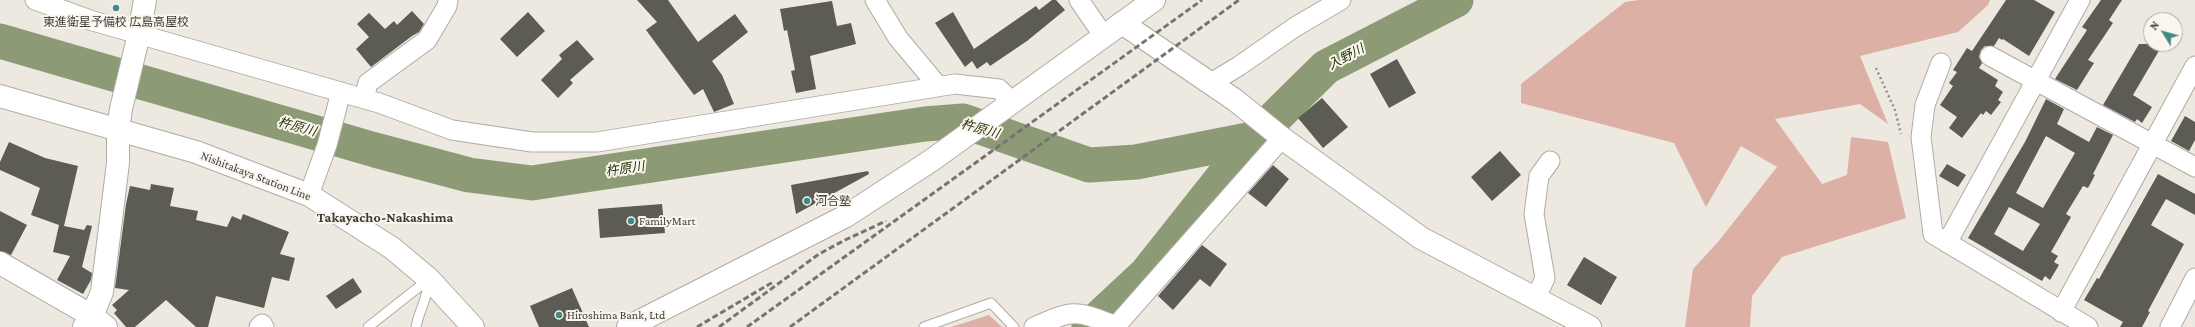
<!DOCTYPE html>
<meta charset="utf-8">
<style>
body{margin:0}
#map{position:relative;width:2195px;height:327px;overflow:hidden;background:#ede8e0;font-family:"Crimson Pro",serif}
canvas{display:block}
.north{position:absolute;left:2143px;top:12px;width:40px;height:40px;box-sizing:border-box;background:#faf5ed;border:1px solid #afaba5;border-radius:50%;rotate:307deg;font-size:11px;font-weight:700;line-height:16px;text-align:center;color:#3e3c39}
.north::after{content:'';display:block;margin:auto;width:14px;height:18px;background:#418987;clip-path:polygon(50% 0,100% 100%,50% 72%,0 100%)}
</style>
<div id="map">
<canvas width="2195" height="327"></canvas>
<div class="north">N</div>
</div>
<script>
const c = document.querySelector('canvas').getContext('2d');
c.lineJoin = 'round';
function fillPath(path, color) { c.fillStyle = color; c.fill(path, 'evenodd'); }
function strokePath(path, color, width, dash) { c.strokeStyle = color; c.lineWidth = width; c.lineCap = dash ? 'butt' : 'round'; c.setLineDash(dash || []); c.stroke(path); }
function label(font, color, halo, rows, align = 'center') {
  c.font = font + ' "Crimson Pro","Noto Sans JP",serif'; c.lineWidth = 4; c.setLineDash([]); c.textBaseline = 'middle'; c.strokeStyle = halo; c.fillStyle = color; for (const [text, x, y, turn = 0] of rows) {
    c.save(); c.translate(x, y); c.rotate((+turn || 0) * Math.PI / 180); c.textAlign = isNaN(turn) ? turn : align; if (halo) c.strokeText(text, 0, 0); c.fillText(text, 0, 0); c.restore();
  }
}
fillPath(new Path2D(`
 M 1639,0 L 1990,0 L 1988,5 L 1958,32 L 1860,56 L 1888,124 L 1860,104 L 1775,119 L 1822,184 L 1847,175 L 1851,137 L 1888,142 L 1906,218 L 1782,257 L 1752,296 L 1750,327 L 1685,327 L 1693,269 L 1718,242 L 1777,167 L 1741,146 L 1706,207 L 1674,143 L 1521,103 L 1521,84 L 1625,2 Z
 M 989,315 L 1002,327 L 951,327 Z`), '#ddb0a5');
strokePath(new Path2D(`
 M 0,41 L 375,150 L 469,175 L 532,183 L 925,124 L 963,121 L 1089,165 L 1136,162 L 1253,139
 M 1089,327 L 1146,274 L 1253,139 L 1326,67 L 1456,0`), '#8c9b76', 35);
fillPath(new Path2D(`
 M 637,0 L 668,0 L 698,42 L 735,14 L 748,32 L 712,61 L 722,75 L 734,104 L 714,112 L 703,89 L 694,95 L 646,30 L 657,22 Z
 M 1052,0 L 1056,0 L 1065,10 L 1027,41 L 990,66 L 987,62 L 977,69 L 972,61 L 965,67 L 935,23 L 953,12 L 974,49 L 1036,6 L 1039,10 Z
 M 2006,0 L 2034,0 L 2055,12 L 2029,56 L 2003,39 L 2002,40 L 1999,38 L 1994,46 L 1985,46 L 1981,50 L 1979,57 L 1982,63 L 1979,68 L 1998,80 L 1995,86 L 2003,92 L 1998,100 L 2001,102 L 1991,115 L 1986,111 L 1983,115 L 1981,113 L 1962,138 L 1949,128 L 1957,117 L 1940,105 L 1953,86 L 1949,83 L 1957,72 L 1953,70 L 1967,48 L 1972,51 Z
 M 2101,0 L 2122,0 L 2109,20 L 2113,23 L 2088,60 L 2094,63 L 2077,90 L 2055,79 L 2087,30 L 2082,27 Z
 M 832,1 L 837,26 L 851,23 L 856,44 L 810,56 L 816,89 L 796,93 L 791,71 L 795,70 L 787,30 L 784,31 L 780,9 Z
 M 412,11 L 424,24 L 419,32 L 412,36 L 371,67 L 356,49 L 369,37 L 357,24 L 369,13 L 385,29 L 394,21 L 397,25 Z
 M 528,12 L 545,31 L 517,57 L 500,39 Z
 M 577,40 L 594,59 L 570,80 L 573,83 L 558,98 L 541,80 L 562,59 L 559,55 Z
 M 2139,44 L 2163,44 L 2133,95 L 2152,107 L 2142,123 L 2137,119 L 2135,122 L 2103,105 Z
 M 1397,59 L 1416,93 L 1389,108 L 1370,74 Z
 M 1322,98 L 1348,127 L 1323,148 L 1298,118 Z
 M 2046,99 L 2064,109 L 2057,124 L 2089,142 L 2097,127 L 2113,135 L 2093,174 L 2095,175 L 2088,188 L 2083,186 L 2066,214 L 2071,217 L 2051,252 L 2058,256 L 2054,262 L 2059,265 L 2050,280 L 2045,276 L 2042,281 L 1968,238 L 2025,142 ZM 2046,136 L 2075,153 L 2043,208 L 2016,193 ZM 2009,207 L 2040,224 L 2023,251 L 1994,234 Z
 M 2185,116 L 2195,122 L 2195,140 L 2189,151 L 2171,141 Z
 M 9,142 L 45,158 L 78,166 L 64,226 L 84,230 L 87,225 L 92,226 L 82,267 L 92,273 L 91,280 L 83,294 L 57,280 L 70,256 L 53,252 L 59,225 L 31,215 L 40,188 L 0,170 L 0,162 Z
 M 1500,151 L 1521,175 L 1492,201 L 1471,177 Z
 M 1947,164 L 1966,175 L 1958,187 L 1939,176 Z
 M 1273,165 L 1289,179 L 1266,207 L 1248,193 Z
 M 868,171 L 869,174 L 796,214 L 791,185 Z
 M 2158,174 L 2195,194 L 2195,215 L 2166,199 L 2151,225 L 2184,244 L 2148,311 L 2150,312 L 2142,327 L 2120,327 L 2123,322 L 2084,300 L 2097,278 L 2099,279 Z
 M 151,184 L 174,188 L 170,206 L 198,211 L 196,220 L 227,227 L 232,216 L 241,220 L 243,214 L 289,232 L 280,254 L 295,258 L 289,281 L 272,277 L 264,308 L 216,296 L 208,327 L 196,327 L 166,300 L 135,327 L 126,327 L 114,313 L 117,310 L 112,305 L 129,290 L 115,288 L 126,204 L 130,186 L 150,190 Z
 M 662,204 L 665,233 L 600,238 L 598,209 Z
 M 0,211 L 27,225 L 11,255 L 0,251 Z
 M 1202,245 L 1227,264 L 1210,287 L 1200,279 L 1173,310 L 1158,296 Z
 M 1584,257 L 1617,277 L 1601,305 L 1567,285 Z
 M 353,278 L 362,292 L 336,309 L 326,296 Z
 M 572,288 L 589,327 L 539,327 L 530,306 Z`), '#5c5b54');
const service = new Path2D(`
 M 368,327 L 429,279
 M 416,327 C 419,310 427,301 428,283
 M 924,327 L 991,303 L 1014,327`);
const minor = new Path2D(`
 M 35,0 L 93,21 L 379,103 L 452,130 L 532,142 L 597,142 L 955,84 L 999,89 L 1012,102
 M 875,0 L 898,38 L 938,86
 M 1079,0 L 1103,35
 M 1990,56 L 2195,167
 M 1941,63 L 1925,105 L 1921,137 L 1933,234 L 2088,327
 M 1211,83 L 1239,66 L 1295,27 L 1341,0
 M 364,98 L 368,83 L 427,40 L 447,6 L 448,0
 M 309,195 L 327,145 L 341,92
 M 1947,243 L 2080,0
 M 1536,298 L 1545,278 L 1534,214 L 1539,176 L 1550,161
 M 2061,312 L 2195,66
 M 259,327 L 262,324 L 264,327
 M 1034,327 C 1075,309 1075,310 1116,326
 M 1115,327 L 1282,138
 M 2170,327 L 2195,278`);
const tertiary = new Path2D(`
 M 1122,23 L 1235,100 L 1282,138 L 1421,238 L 1590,327
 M 0,263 L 92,316 L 106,327
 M 84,327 L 92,316 L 102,292 L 118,163 L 118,130 L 121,109 L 139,34 L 145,0`);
const secondary = new Path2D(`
 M 0,96 L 196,152 L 309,195 L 392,248 L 429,279 L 473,327`);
const primary = new Path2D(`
 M 628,327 L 846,216 L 932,160 L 1154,0`);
strokePath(service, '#b0aba4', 11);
strokePath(minor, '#b0aba4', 21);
strokePath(tertiary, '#b0aba4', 24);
strokePath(secondary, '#b0aba4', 24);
strokePath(primary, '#b0aba4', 24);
strokePath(new Path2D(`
 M 1876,68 L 1895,110 L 1901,134`), '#928e89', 2.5, [2, 3]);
strokePath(service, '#fff', 9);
strokePath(minor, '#fff', 19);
strokePath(tertiary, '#fff', 22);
strokePath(secondary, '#fff', 22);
strokePath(primary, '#fff', 22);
strokePath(new Path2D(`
 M 697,327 L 773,282
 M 719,327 L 819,254 L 845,240 L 886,221
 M 747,327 L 1202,0
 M 790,327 L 1239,0`), '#777470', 3, [6, 3]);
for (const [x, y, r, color] of [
 [116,8,4,"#418987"],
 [807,201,4,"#418987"],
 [631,221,4,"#418987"],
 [559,315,4,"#418987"]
]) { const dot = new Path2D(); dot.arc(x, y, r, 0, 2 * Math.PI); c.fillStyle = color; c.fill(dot); strokePath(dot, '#faf5ed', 1.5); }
label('12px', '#3e3c39', '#faf5ed', [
 ["東進衛星予備校 広島高屋校",116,22,"center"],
 ["河合塾",815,201],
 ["FamilyMart",639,221],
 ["Hiroshima Bank, Ltd",567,315]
], 'left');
label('12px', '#3e3c39', '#faf5ed', [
 ["Nishitakaya Station Line",256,176,21]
]);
label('italic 13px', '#283509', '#faf5ed', [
 ["入野川",1346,57,-28],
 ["杵原川",297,127,16],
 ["杵原川",980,129,16],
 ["杵原川",625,169,-8]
]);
label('bold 14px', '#3e3c39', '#faf5ed', [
 ["Takayacho-Nakashima",385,218]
]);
</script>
